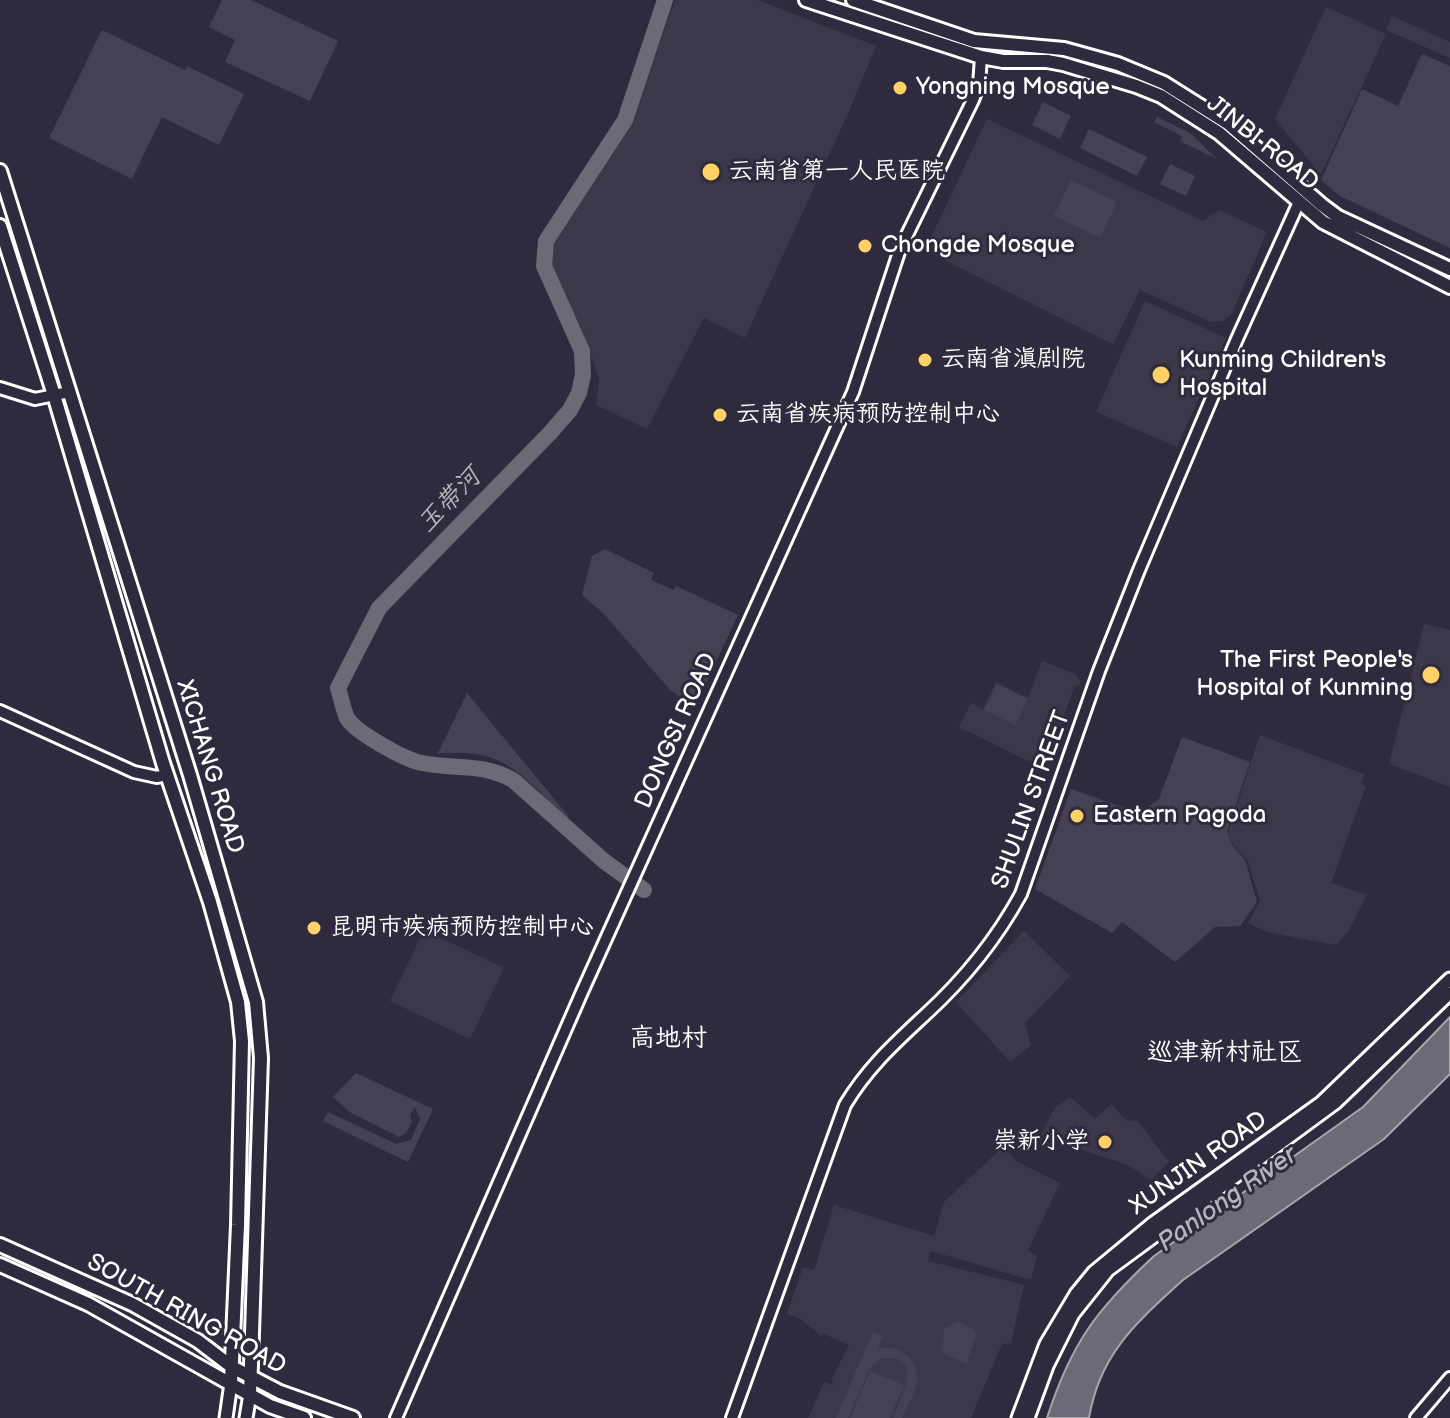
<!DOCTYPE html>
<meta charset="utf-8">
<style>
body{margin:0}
canvas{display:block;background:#2f2a3d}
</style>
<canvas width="1450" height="1418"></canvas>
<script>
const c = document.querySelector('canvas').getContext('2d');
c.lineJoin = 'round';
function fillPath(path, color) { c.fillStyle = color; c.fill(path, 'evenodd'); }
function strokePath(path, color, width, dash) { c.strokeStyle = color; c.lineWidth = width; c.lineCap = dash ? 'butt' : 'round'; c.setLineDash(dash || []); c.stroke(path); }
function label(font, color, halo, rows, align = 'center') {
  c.font = font + ' "Balsamiq Sans","LXGW WenKai TC",sans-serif'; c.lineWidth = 6; c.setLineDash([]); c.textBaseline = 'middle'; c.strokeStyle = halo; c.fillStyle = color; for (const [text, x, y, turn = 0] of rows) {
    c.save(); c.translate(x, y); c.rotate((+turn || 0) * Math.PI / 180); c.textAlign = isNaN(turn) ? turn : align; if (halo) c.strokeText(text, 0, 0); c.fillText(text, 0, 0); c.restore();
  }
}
fillPath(new Path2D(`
 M 675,0 L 758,0 L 876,46 L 850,109 L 745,338 L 704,318 L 647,429 L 596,405 L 599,378 L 582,329 L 551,270 L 550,252 L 561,227 L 570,219 L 630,125 Z
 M 1326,7 L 1386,34 L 1321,175 L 1275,119 Z
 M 1392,16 L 1450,42 L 1450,58 L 1386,30 Z
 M 987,119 L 1203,221 L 1219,210 L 1267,232 L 1231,315 L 1223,321 L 1211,322 L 1140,290 L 1113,344 L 925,250 Z
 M 1145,301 L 1226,338 L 1177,447 L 1096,412 Z
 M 1424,624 L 1450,630 L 1450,787 L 1389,764 Z
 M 1042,661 L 1076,674 L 1080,681 L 1079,687 L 1075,686 L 1047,761 L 1040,758 L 1036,765 L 959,727 L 971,703 L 983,709 L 996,682 L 1028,698 Z
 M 1260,735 L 1364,774 L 1361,784 L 1366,786 L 1331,883 L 1367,895 L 1348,932 L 1336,945 L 1267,932 L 1248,923 L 1260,901 L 1247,859 L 1234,846 L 1228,832 Z
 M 424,930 L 504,968 L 470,1039 L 390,1001 Z
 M 1024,931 L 1070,976 L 1025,1023 L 1031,1045 L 1010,1062 L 956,1002 Z
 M 1070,1097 L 1095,1119 L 1111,1104 L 1126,1120 L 1138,1121 L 1169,1162 L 1151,1180 L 1128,1165 L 1040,1136 L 1054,1109 Z
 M 1004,1146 L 1016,1161 L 1060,1183 L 1028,1250 L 1037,1256 L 1031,1280 L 931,1251 L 928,1261 L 1024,1285 L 1011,1343 L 1002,1344 L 971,1418 L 808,1418 L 824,1382 L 833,1385 L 832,1378 L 849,1345 L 824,1334 L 822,1337 L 801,1319 L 787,1314 L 803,1267 L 814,1270 L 834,1205 L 934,1236 L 944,1202 Z`), '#3c3749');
fillPath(new Path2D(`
 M 222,0 L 251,0 L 338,41 L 310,101 L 225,62 L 235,40 L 209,27 Z
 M 102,30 L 185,70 L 187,66 L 244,94 L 219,145 L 162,117 L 132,179 L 49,138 Z
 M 1422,54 L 1450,66 L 1450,248 L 1340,196 L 1321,180 L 1362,89 L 1398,106 Z
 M 1043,102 L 1071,116 L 1060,139 L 1032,125 Z
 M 1157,117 L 1190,133 L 1217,159 L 1180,141 L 1182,136 L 1154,122 Z
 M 1089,129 L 1147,157 L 1137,176 L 1080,148 Z
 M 1170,164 L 1195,176 L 1186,196 L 1160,184 Z
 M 1071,180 L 1117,202 L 1100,238 L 1054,216 Z
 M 605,549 L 654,573 L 651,580 L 674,590 L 676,586 L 738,615 L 696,705 L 671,691 L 604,614 L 582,595 L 592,556 Z
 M 997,684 L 1028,699 L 1015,725 L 984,710 Z
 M 467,693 L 569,817 L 566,819 C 540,793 514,759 476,754 C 464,752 450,754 438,753 Z
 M 1182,737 L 1250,762 L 1227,831 L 1233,846 L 1245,860 L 1257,902 L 1240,926 L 1215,927 L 1175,962 L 1122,922 L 1112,933 L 1035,889 L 1071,789 L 1139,813 L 1159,799 Z
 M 356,1073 L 433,1109 L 408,1162 L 323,1121 L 328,1112 L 396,1144 L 411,1140 L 420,1119 L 415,1107 L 410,1115 L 412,1122 L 406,1133 L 399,1137 L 351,1113 L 333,1097 Z
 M 957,1321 L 973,1329 L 976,1334 L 967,1364 L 941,1352 L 945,1328 Z
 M 873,1332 L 883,1336 L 878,1348 C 899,1345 919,1358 917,1381 C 915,1393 907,1407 902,1418 L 893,1418 C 901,1398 926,1350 880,1359 L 869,1369 L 848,1418 L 836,1418 Z
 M 870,1371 L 904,1385 L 890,1418 L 850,1418 Z`), '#464152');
const water = new Path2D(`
 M 1450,1017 L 1450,1074 L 1384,1139 L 1183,1280 C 1137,1322 1100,1353 1089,1418 L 1047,1418 C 1071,1343 1097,1309 1154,1256 L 1363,1107 Z`);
fillPath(water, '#6d6a77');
strokePath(water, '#a7a6ad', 2);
strokePath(new Path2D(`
 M 644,890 L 604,861 L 513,780 C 480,762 456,770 422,763 C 405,760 355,732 347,718 C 343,709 341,697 338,688 L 379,608 L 550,433 L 570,410 L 579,393 L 583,375 L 582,351 L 544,266 L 546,241 L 625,120 L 665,0`), '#6d6a77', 16);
const tertiary = new Path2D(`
 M 0,388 L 35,399 L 69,392
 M 0,711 L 134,772 L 157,777 L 167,775
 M 396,1418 L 582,992 L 853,392 L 900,249 L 973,100 L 979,85 L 981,57
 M 732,1418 L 845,1105 C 868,1067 894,1044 926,1014 C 963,980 997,938 1021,894 L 1099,671 L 1139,570 L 1237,339 L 1299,202
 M 1416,1418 L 1450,1378`);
const secondary = new Path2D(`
 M 226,1418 L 231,1383
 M 246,1418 L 250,1394
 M 1018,1418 L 1046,1344 L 1076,1294 L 1094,1272 L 1152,1224 L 1321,1103 L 1450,979
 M 1028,1418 L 1047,1366 L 1073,1314 L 1108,1270 L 1335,1103 L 1450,993`);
const primary = new Path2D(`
 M 806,0 L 981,57 L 1003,61 L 1047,61 L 1063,64 L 1136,86 L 1161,96 L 1219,133 L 1323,222 L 1450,287
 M 853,0 L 974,41 L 1064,49 L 1118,64 L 1164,83 L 1229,124 L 1322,205 L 1338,217 L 1450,269
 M 0,171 L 190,775 L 256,1002 L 261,1058 L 250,1394
 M 0,226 L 54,395 L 163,763 L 210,902 L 238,1002 L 242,1041 L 238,1225 L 231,1383
 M 0,1245 L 132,1304 L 198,1341 L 232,1367 L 280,1392 L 353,1418
 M 0,1265 L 88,1304 L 270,1406 L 304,1418`);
strokePath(tertiary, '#fff', 16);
strokePath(secondary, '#fff', 17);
strokePath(primary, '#fff', 18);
strokePath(tertiary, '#2f2a3d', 10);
strokePath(secondary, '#2f2a3d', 11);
strokePath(primary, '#2f2a3d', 12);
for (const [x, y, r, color] of [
 [900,88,8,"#ffd166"],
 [711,172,10,"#ffd166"],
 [865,246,8,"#ffd166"],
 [925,360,8,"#ffd166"],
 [1161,375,10,"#ffd166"],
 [720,415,8,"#ffd166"],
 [1431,675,10,"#ffd166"],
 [1077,816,8,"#ffd166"],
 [314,928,8,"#ffd166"],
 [1105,1142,8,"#ffd166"]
]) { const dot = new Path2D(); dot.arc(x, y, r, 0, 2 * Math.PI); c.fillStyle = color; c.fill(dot); strokePath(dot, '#2f2a3d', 3); }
label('24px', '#fff', '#2f2a3d', [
 ["Yongning Mosque",916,88],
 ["云南省第一人民医院",729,172],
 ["Chongde Mosque",881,246],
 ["云南省滇剧院",941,360],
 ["Kunming Children's",1179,361],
 ["Hospital",1179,389],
 ["云南省疾病预防控制中心",736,415],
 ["The First People's",1413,661,"right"],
 ["Hospital of Kunming",1413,689,"right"],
 ["Eastern Pagoda",1093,816],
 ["昆明市疾病预防控制中心",330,928],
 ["崇新小学",1089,1142,"right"]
], 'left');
label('24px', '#fff', '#2f2a3d', [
 ["JINBI ROAD",1262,144,39],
 ["DONGSI ROAD",677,731,-66],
 ["XICHANG ROAD",209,767,73],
 ["SHULIN STREET",1032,800,-70],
 ["XUNJIN ROAD",1199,1164,-35],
 ["SOUTH RING ROAD",186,1315,29]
]);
label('italic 26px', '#b6b4bb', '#2f2a3d', [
 ["玉带河",450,501,-46],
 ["Panlong River",1228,1200,-35]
]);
label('26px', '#fff', '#2f2a3d', [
 ["高地村",668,1039],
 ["巡津新村社区",1225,1053]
]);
</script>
